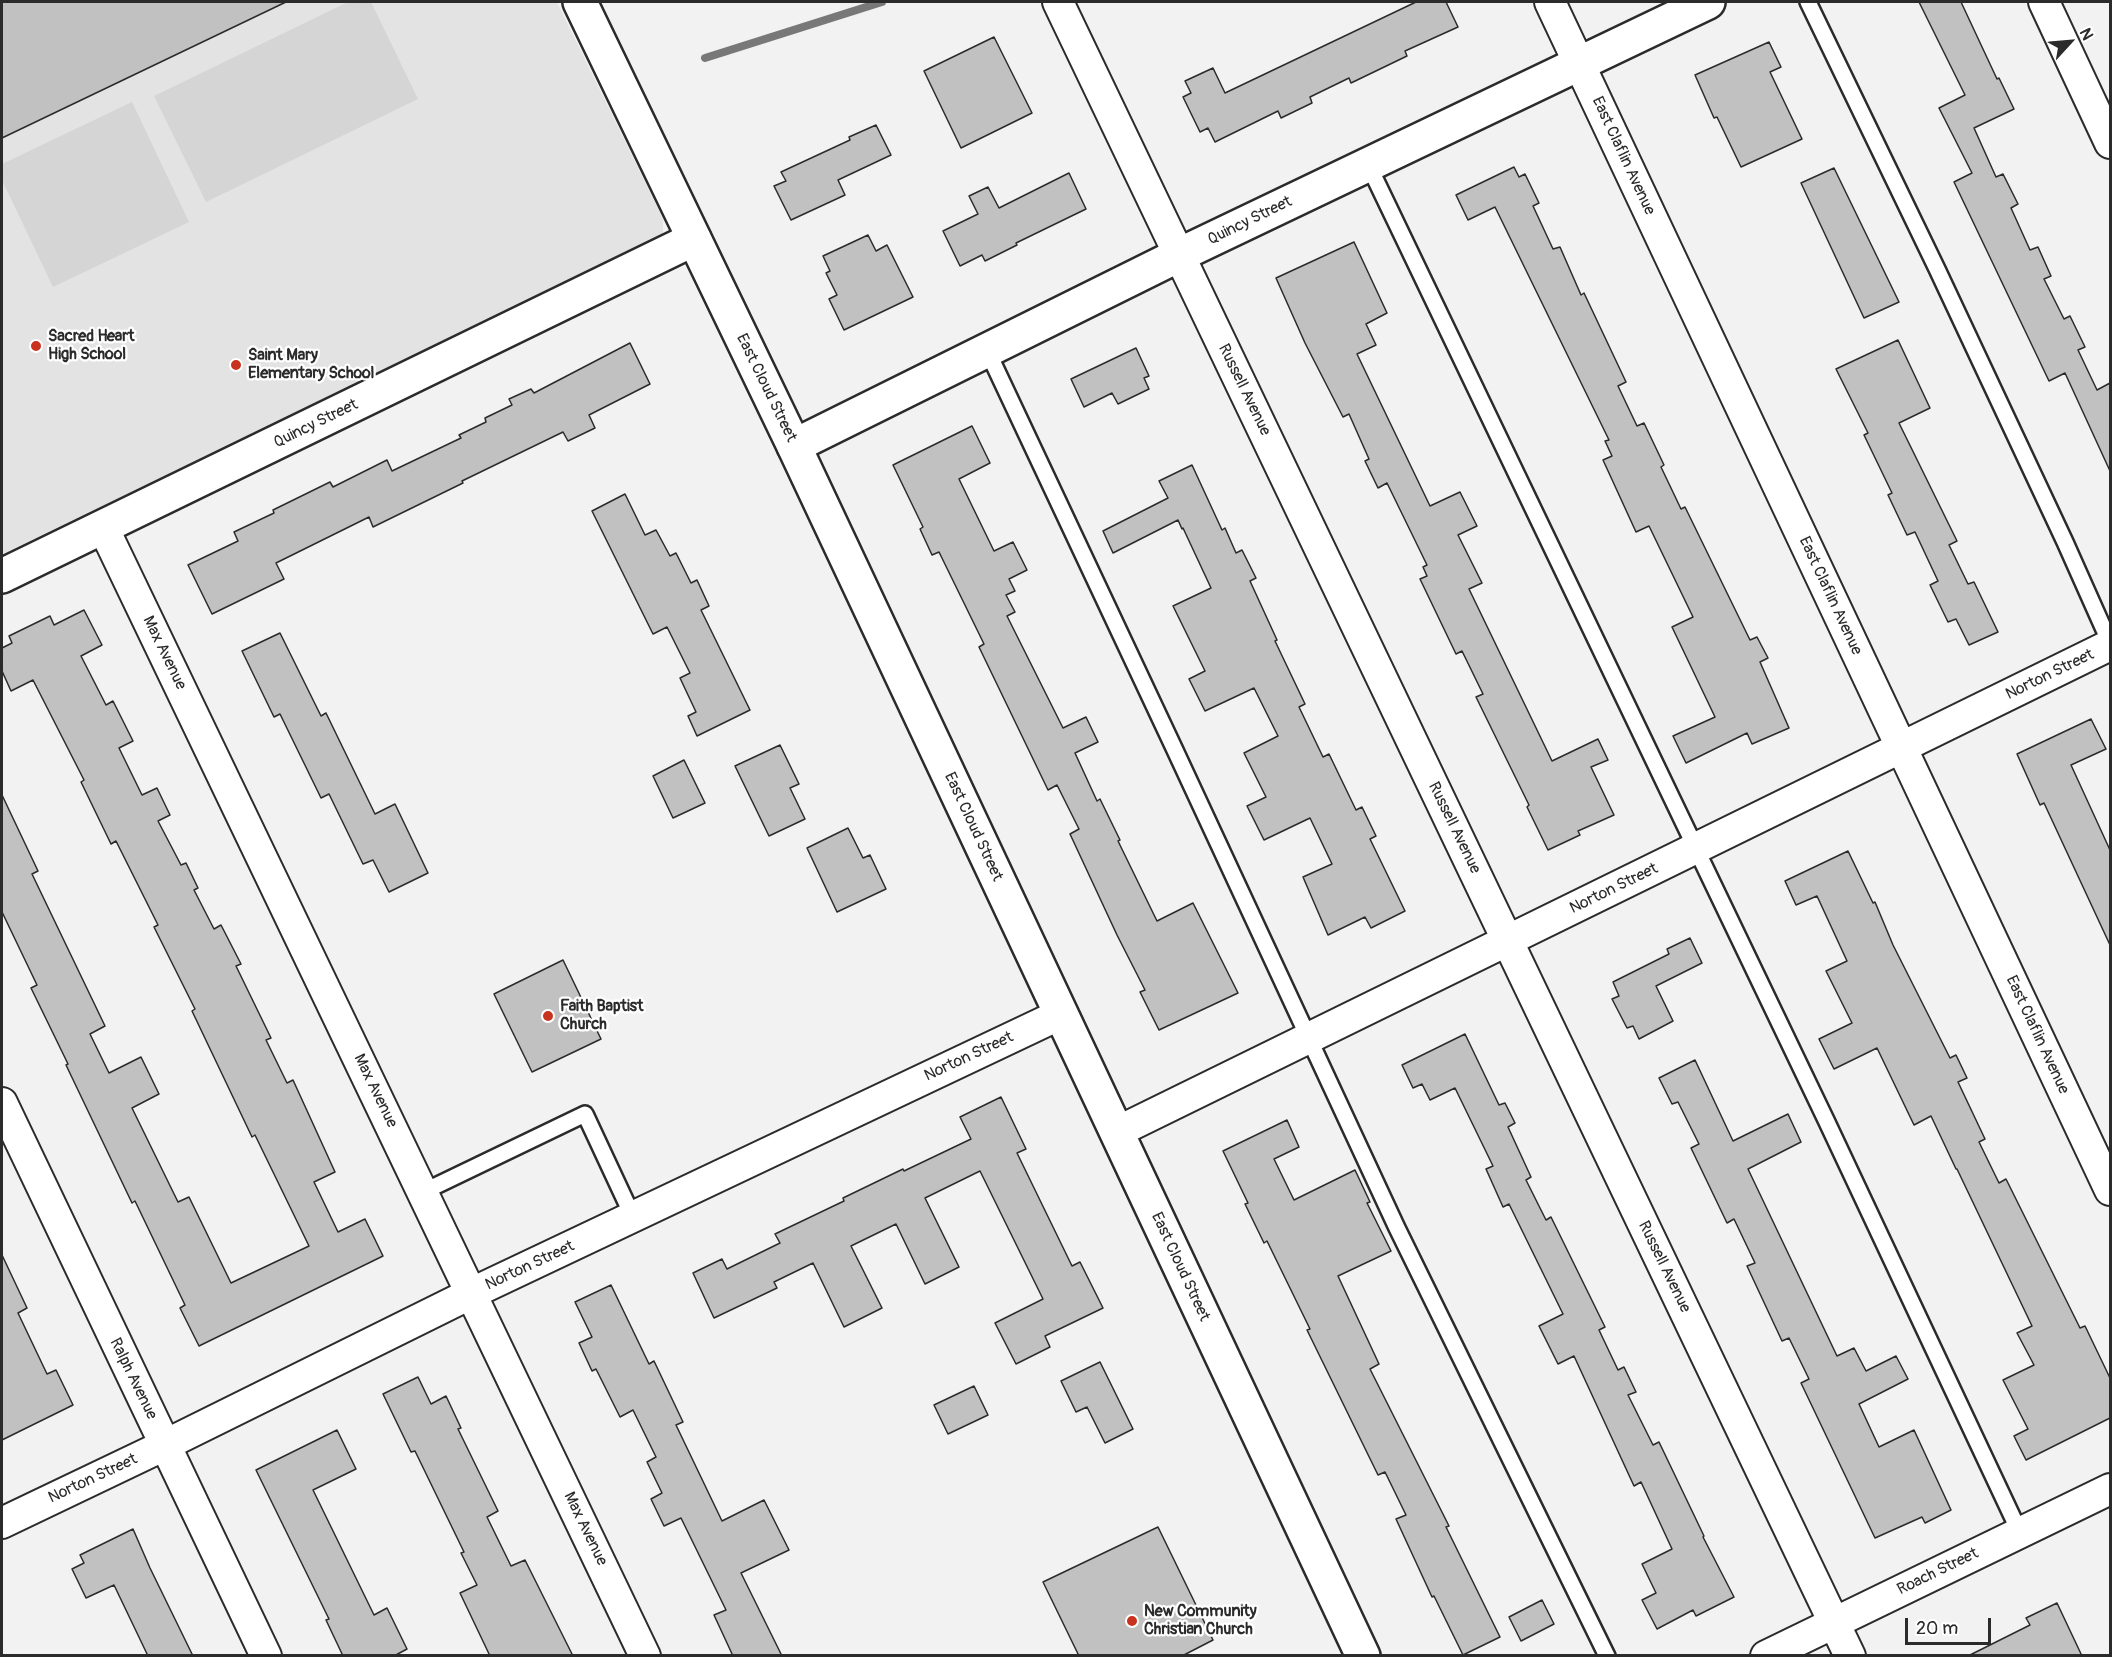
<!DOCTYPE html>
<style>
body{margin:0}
#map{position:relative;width:2112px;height:1657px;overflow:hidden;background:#f2f2f2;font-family:Pangolin,sans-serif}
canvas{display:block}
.frame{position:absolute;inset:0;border:3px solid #2b2b2b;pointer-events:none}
.north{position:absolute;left:2040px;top:12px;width:60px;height:60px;-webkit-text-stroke:4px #fff;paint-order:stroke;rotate:64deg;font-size:16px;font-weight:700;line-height:24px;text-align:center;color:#2b2b2b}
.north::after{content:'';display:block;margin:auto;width:21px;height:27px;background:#2b2b2b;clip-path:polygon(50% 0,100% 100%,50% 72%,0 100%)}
.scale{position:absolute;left:1905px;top:1618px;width:86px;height:27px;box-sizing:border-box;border:3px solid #2b2b2b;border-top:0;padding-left:8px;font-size:18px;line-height:21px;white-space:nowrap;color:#2b2b2b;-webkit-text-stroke:4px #fff;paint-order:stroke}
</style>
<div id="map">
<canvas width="2112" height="1657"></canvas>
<div class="frame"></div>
<div class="north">N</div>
<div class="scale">20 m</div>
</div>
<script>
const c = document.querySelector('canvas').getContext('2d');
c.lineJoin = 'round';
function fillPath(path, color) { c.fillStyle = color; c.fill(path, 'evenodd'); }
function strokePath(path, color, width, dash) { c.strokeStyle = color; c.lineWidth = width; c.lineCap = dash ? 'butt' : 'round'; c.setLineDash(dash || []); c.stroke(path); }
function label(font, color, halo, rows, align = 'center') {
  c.font = font + ' Pangolin,sans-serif'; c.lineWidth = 4.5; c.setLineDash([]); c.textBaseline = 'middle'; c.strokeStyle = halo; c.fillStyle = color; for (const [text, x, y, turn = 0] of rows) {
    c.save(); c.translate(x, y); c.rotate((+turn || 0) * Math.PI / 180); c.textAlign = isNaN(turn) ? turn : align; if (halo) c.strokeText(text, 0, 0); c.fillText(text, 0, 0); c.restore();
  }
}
fillPath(new Path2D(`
 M 2,2 L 557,2 L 663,219 L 663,234 L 648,244 L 2,554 Z`), '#e3e3e3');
fillPath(new Path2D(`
 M 348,2 L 371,2 L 418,99 L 206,202 L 154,96 Z
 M 132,102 L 189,222 L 53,287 L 2,180 L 2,164 Z`), '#d5d5d5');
strokePath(new Path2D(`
 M 705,58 L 882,2`), '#787878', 8);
const building = new Path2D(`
 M 2,2 L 286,2 L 2,138 Z
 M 1416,2 L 1446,2 L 1458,27 L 1405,51 L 1407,56 L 1351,83 L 1349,78 L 1310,97 L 1312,103 L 1281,118 L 1278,111 L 1215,142 L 1208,128 L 1200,132 L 1183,97 L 1191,93 L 1185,81 L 1213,68 L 1225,93 Z
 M 1919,2 L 1961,2 L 1997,79 L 1999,78 L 2014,109 L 1974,128 L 1996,177 L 2003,174 L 2018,204 L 2011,208 L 2030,250 L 2038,247 L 2051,276 L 2044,279 L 2064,319 L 2070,316 L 2085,347 L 2078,350 L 2097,390 L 2110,383 L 2110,471 L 2065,373 L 2049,381 L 1954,182 L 1972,173 L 1939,108 L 1965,95 Z
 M 994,37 L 1032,113 L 961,148 L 924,71 Z
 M 1769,42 L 1781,67 L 1770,72 L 1802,139 L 1741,167 L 1717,117 L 1714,118 L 1695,75 Z
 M 876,125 L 891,155 L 838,180 L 845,195 L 791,220 L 774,186 L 786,181 L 781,172 L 850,140 L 849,137 Z
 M 1514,167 L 1519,177 L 1525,174 L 1539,203 L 1533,206 L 1553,249 L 1560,247 L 1581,295 L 1584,293 L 1626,382 L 1618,386 L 1637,426 L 1644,423 L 1664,465 L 1661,467 L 1681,509 L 1685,507 L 1750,640 L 1757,637 L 1768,658 L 1760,662 L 1789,728 L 1752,744 L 1747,733 L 1686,763 L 1673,736 L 1715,717 L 1672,627 L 1693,617 L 1649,526 L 1636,532 L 1603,460 L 1612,456 L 1605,441 L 1609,440 L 1495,207 L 1468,220 L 1456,195 Z
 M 1834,168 L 1899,302 L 1864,318 L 1801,183 Z
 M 1069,173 L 1086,209 L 1016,243 L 1017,245 L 985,261 L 982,255 L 960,266 L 943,231 L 978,214 L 969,196 L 988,187 L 999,208 Z
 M 868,235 L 876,251 L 887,245 L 913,297 L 844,330 L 829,299 L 837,295 L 826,273 L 830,271 L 823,256 Z
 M 1354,242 L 1387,313 L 1366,324 L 1376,345 L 1357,354 L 1430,506 L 1460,492 L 1477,526 L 1458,535 L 1482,583 L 1469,589 L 1552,761 L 1598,739 L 1608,760 L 1591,767 L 1614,815 L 1578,831 L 1580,835 L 1548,850 L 1527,807 L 1529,805 L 1476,697 L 1483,694 L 1462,651 L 1456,654 L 1420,579 L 1427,576 L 1423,567 L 1427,565 L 1387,483 L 1378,488 L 1365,461 L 1369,459 L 1349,414 L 1343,417 L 1305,343 L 1276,278 Z
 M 1898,340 L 1930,408 L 1899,423 L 1957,541 L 1949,545 L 1968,584 L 1974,582 L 1998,632 L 1969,645 L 1956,619 L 1948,622 L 1930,585 L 1938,581 L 1915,532 L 1907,535 L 1888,495 L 1892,493 L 1864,435 L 1868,433 L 1836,369 Z
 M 630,343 L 650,384 L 589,415 L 595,428 L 568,441 L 563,432 L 462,481 L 463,483 L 373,527 L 369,517 L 276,563 L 284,579 L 212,614 L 188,565 L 238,541 L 234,532 L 274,513 L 273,510 L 330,482 L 333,487 L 387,460 L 392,471 L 461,438 L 459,435 L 486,422 L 485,418 L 512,405 L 509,399 L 531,389 L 534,393 Z
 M 1136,348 L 1149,376 L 1144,378 L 1149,389 L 1118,404 L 1112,393 L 1084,407 L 1071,379 Z
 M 972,426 L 990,463 L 959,479 L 994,551 L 1013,542 L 1027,570 L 1009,579 L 1015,591 L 1006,595 L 1015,612 L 1007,616 L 1063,728 L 1086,717 L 1098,742 L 1075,753 L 1097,801 L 1100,799 L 1120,840 L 1118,841 L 1157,921 L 1193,903 L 1238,993 L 1159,1030 L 1140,992 L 1145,990 L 1117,935 L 1070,834 L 1079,829 L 1057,785 L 1048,790 L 979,647 L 984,644 L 939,552 L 932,555 L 920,529 L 923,527 L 893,465 Z
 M 1192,465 L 1222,530 L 1225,528 L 1236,553 L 1242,550 L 1256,578 L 1250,581 L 1277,640 L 1275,641 L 1305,704 L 1299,707 L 1323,757 L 1329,754 L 1356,810 L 1362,807 L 1376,836 L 1370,839 L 1405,911 L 1371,928 L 1365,917 L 1328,935 L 1303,877 L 1332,864 L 1310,818 L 1264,840 L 1247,806 L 1266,797 L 1244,753 L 1278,736 L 1254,688 L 1205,711 L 1189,679 L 1205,671 L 1173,606 L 1211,588 L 1183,528 L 1182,529 L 1178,520 L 1113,553 L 1103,531 L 1168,498 L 1159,481 Z
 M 625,494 L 645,535 L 656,530 L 670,556 L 676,553 L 691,583 L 697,580 L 709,606 L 701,610 L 750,710 L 697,736 L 688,716 L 696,712 L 680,678 L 690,673 L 667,627 L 653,634 L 592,511 Z
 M 84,610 L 102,645 L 81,656 L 106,705 L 113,701 L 133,741 L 119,748 L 142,795 L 157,788 L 170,815 L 158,821 L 181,865 L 186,863 L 198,888 L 194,890 L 214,929 L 221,925 L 241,964 L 236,966 L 271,1038 L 266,1040 L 287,1083 L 293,1080 L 335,1172 L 314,1182 L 338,1232 L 365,1219 L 383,1256 L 199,1346 L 180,1308 L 185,1305 L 135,1201 L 132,1203 L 66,1065 L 68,1064 L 31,988 L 37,985 L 2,912 L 2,795 L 38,871 L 32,874 L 105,1026 L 90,1034 L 109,1073 L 141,1057 L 159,1094 L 132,1108 L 178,1202 L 189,1197 L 231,1283 L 309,1246 L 255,1135 L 252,1137 L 192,1011 L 195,1009 L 154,927 L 158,925 L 116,841 L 111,844 L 81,782 L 84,780 L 33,680 L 11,691 L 2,671 L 2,648 L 12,643 L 9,636 L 50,616 L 54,625 Z
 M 280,633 L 321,716 L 326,713 L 375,814 L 395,804 L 428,873 L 389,892 L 373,860 L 363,864 L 329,794 L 321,798 L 280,714 L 274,717 L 242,651 Z
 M 2091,719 L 2106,749 L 2071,765 L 2110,850 L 2110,945 L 2044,803 L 2040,805 L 2017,754 Z
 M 780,745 L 799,784 L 790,788 L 805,819 L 769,836 L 735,766 Z
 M 684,760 L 705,803 L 673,818 L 653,776 Z
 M 848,828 L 863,858 L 870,855 L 886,889 L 837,912 L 807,848 Z
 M 1848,851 L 1873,903 L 1875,902 L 1893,945 L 1950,1058 L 1956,1055 L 1967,1078 L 1958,1082 L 1985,1139 L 1979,1142 L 1999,1183 L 2006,1179 L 2080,1328 L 2085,1326 L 2110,1378 L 2110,1418 L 2026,1460 L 2014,1436 L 2028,1429 L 2003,1380 L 2034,1365 L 2017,1333 L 2032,1326 L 1957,1169 L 1956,1169 L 1931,1116 L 1914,1125 L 1877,1048 L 1834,1069 L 1819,1039 L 1852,1023 L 1826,971 L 1847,961 L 1817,896 L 1796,905 L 1785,881 Z
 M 1690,938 L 1702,963 L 1656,986 L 1673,1021 L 1639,1039 L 1633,1026 L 1627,1028 L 1612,999 L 1619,996 L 1613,982 L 1669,954 L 1667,949 Z
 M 563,960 L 601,1039 L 532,1072 L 494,994 Z
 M 1465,1034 L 1499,1105 L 1505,1103 L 1515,1123 L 1508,1127 L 1531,1177 L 1526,1180 L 1546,1220 L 1551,1217 L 1605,1327 L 1599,1330 L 1618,1370 L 1624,1367 L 1636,1392 L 1628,1395 L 1653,1445 L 1659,1442 L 1704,1536 L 1703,1537 L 1734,1597 L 1696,1616 L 1693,1610 L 1657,1629 L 1642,1600 L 1656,1593 L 1642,1564 L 1672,1549 L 1641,1482 L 1634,1486 L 1574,1356 L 1558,1364 L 1539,1326 L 1563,1314 L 1509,1204 L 1503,1207 L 1486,1169 L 1493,1166 L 1455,1088 L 1430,1100 L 1422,1084 L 1413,1088 L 1402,1065 Z
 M 1695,1060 L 1733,1141 L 1788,1114 L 1801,1142 L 1748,1169 L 1837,1356 L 1854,1348 L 1866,1371 L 1896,1356 L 1908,1379 L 1859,1404 L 1879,1447 L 1914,1430 L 1951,1510 L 1925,1523 L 1922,1517 L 1875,1538 L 1801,1383 L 1809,1379 L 1789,1338 L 1782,1341 L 1747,1266 L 1755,1263 L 1734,1219 L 1727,1223 L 1691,1148 L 1699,1144 L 1678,1102 L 1672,1104 L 1659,1078 Z
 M 1001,1097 L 1026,1149 L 1017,1153 L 1072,1266 L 1080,1262 L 1103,1308 L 1045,1336 L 1050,1347 L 1016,1364 L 995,1323 L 1043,1299 L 980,1171 L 925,1198 L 959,1267 L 925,1284 L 896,1224 L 851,1246 L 882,1308 L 844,1327 L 813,1263 L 774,1282 L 777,1288 L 714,1318 L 693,1273 L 722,1259 L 727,1269 L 780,1243 L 775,1234 L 844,1201 L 843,1198 L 903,1169 L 904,1171 L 971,1139 L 960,1117 Z
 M 1287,1120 L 1299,1147 L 1274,1159 L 1294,1200 L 1355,1170 L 1370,1202 L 1367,1203 L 1391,1251 L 1338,1276 L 1379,1364 L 1370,1369 L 1449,1526 L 1446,1527 L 1500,1637 L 1463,1655 L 1434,1596 L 1432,1597 L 1396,1519 L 1406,1515 L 1385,1472 L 1378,1475 L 1307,1330 L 1310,1329 L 1267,1241 L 1264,1243 L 1245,1204 L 1248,1203 L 1223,1151 Z
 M 2,1255 L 27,1308 L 18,1313 L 47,1374 L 56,1370 L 73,1405 L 2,1440 Z
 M 611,1285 L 649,1364 L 654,1361 L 683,1422 L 676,1425 L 722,1521 L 764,1500 L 789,1550 L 741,1573 L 782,1656 L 733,1656 L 714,1615 L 726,1610 L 681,1518 L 664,1526 L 651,1499 L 662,1493 L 647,1462 L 656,1457 L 633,1410 L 620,1417 L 596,1369 L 592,1371 L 579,1343 L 592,1337 L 575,1302 Z
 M 1100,1362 L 1133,1429 L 1105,1443 L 1087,1407 L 1076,1412 L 1061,1381 Z
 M 418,1377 L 431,1404 L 446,1396 L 461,1428 L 458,1429 L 498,1511 L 487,1517 L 511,1566 L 525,1560 L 573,1656 L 490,1656 L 460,1593 L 477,1585 L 461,1553 L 464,1552 L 415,1451 L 411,1452 L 383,1394 Z
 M 974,1386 L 988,1415 L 948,1434 L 934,1405 Z
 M 337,1430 L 356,1469 L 313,1490 L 374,1615 L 387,1608 L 407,1649 L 394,1656 L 343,1656 L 326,1620 L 329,1619 L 256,1470 Z
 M 1158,1527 L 1213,1640 L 1182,1656 L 1079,1656 L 1043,1582 Z
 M 133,1529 L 150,1568 L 193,1656 L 148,1656 L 114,1585 L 86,1598 L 72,1569 L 84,1563 L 80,1555 Z
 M 1542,1600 L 1554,1624 L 1521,1641 L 1509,1617 Z
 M 2057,1603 L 2082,1656 L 1968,1656 L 2030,1625 L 2026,1618 Z`);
fillPath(building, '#c1c1c1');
strokePath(building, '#2b2b2b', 1.5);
const service = new Path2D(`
 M 1808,2 L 1937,269 L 2065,542 L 2110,643
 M 1368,164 L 1826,1120 L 2020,1533
 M 987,350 L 1174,748 L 1397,1228 L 1607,1656
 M 423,1192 L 585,1114 L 633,1217`);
const minor = new Path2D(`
 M 1058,2 L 1850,1656
 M 1550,2 L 2110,1190
 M 2044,2 L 2110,143
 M 103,527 L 645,1656
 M 2,1103 L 266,1656
 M 1117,1132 L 2110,645
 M 2,1523 L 165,1445 L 472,1293 L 1061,1014
 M 1766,1656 L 2110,1489`);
const tertiary = new Path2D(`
 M 794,446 L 1179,255 L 1708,2
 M 2,576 L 694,239`);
const secondary = new Path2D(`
 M 580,2 L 794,446 L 1363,1656`);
strokePath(service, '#2b2b2b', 20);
strokePath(minor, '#2b2b2b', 34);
strokePath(tertiary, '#2b2b2b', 38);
strokePath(secondary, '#2b2b2b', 38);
strokePath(service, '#fff', 15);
strokePath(minor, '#fff', 30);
strokePath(tertiary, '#fff', 33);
strokePath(secondary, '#fff', 33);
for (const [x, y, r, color] of [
 [36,346,6,"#c8321e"],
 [236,365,6,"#c8321e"],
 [548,1016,6,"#c8321e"],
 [1132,1621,6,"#c8321e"]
]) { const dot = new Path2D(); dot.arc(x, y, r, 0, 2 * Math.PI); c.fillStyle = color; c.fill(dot); strokePath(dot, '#fff', 2); }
label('16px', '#2b2b2b', '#fff', [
 ["East Claflin Avenue",1623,156,65],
 ["Quincy Street",1250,221,-26],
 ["East Cloud Street",766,388,64],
 ["Russell Avenue",1244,390,64],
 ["Quincy Street",316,424,-26],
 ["East Claflin Avenue",1830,596,65],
 ["Max Avenue",164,653,64],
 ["Norton Street",2050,675,-26],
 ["East Cloud Street",973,827,65],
 ["Russell Avenue",1454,828,64],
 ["Norton Street",1614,889,-26],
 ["East Claflin Avenue",2037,1035,65],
 ["Norton Street",969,1057,-25],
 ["Max Avenue",375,1091,64],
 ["Norton Street",530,1266,-25],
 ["East Cloud Street",1180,1267,65],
 ["Russell Avenue",1664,1267,64],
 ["Ralph Avenue",133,1379,64],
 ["Norton Street",93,1479,-25],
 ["Max Avenue",585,1529,64],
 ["Roach Street",1938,1572,-26]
]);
label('bold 16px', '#2b2b2b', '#fff', [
 ["Sacred Heart",48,337],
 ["High School",48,355],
 ["Saint Mary",248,356],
 ["Elementary School",248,374],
 ["Faith Baptist",560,1007],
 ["Church",560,1025],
 ["New Community",1144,1612],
 ["Christian Church",1144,1630]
], 'left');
</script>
